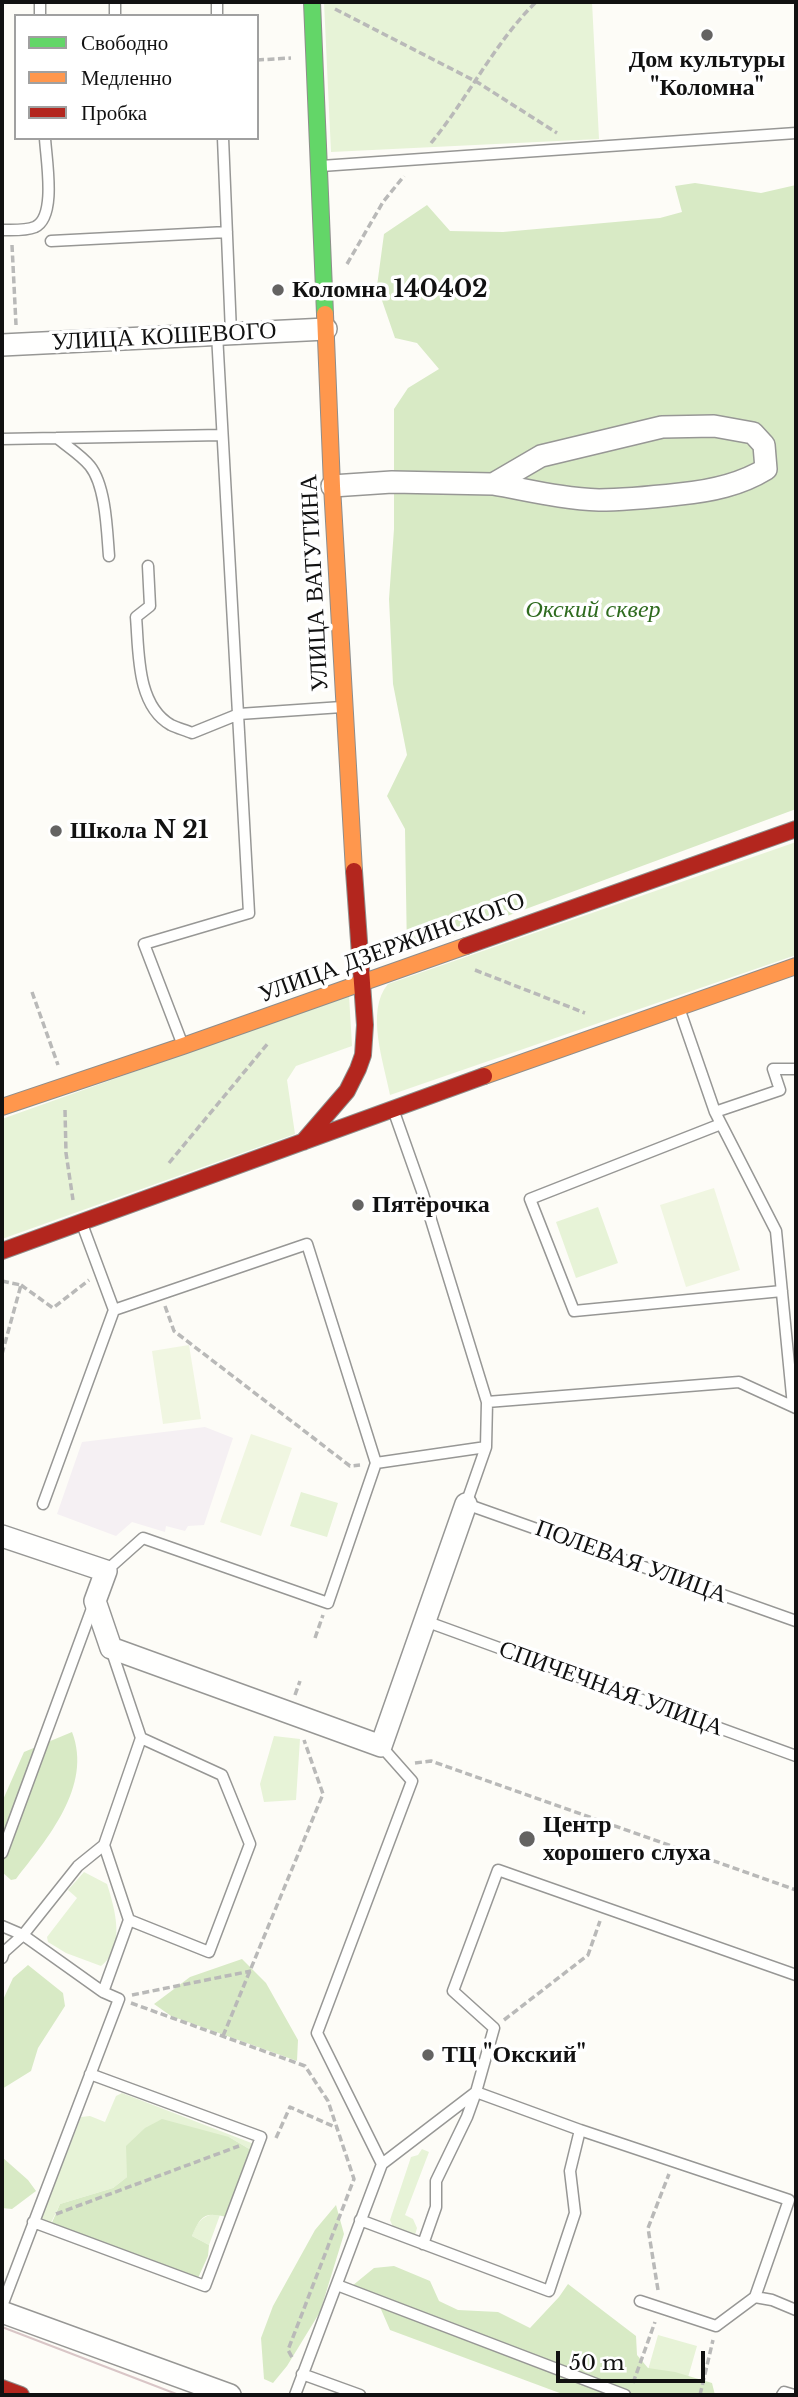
<!DOCTYPE html>
<meta charset="utf-8">
<style>
body{margin:0}
#map{position:relative;width:798px;height:2397px;overflow:hidden;background:#fdfcf7;font-family:"Libre Baskerville",serif}
canvas{display:block}
.frame{position:absolute;inset:0;border:4px solid #111;pointer-events:none}
.legend{position:absolute;left:14px;top:14px;width:245px;height:126px;box-sizing:border-box;background:#fff;border:2px solid #a0a0a0;margin:0;padding:9px 12px;list-style:none;font-size:21px;color:#111}
.legend li{display:flex;align-items:center;gap:14px;height:35px}
.legend b{width:35px;border:2px solid #a0a0a0}
.scale{position:absolute;left:556px;top:2351px;width:149px;height:32px;box-sizing:border-box;border:4px solid #111;border-top:0;padding-left:9px;font-size:21px;line-height:24px;white-space:nowrap;color:#111;-webkit-text-stroke:5px #fff;paint-order:stroke}
</style>
<div id="map">
<canvas width="798" height="2397"></canvas>
<div class="frame"></div>
<ul class="legend">
<li><b style="height:9px;background:#63d668"></b>Свободно</li>
<li><b style="height:9px;background:#ff974d"></b>Медленно</li>
<li><b style="height:9px;background:#b3261e"></b>Пробка</li>
</ul>
<div class="scale">50 m</div>
</div>
<script>
const c = document.querySelector('canvas').getContext('2d');
c.lineJoin = 'round';
function fillPath(path, color) { c.fillStyle = color; c.fill(path, 'evenodd'); }
function strokePath(path, color, width, dash) { c.strokeStyle = color; c.lineWidth = width; c.lineCap = dash ? 'butt' : 'round'; c.setLineDash(dash || []); c.stroke(path); }
function label(font, color, halo, rows, align = 'center') {
  c.font = font + ' "Libre Baskerville",serif'; c.lineWidth = 7; c.setLineDash([]); c.textBaseline = 'middle'; c.strokeStyle = halo; c.fillStyle = color; for (const [text, x, y, turn = 0] of rows) {
    c.save(); c.translate(x, y); c.rotate((+turn || 0) * Math.PI / 180); c.textAlign = isNaN(turn) ? turn : align; if (halo) c.strokeText(text, 0, 0); c.fillText(text, 0, 0); c.restore();
  }
}
fillPath(new Path2D(`
 M 205,1427 L 233,1438 L 204,1525 L 188,1526 L 185,1531 L 166,1526 L 165,1532 L 132,1522 L 116,1536 L 57,1514 L 82,1442 Z`), '#f5f0f3');
fillPath(new Path2D(`
 M 324,2 L 592,2 L 599,139 L 331,152 Z
 M 796,842 L 796,955 L 390,1095 C 384,1063 365,1011 388,984 Z
 M 349,995 L 352,1046 L 296,1066 L 287,1080 L 295,1134 L 2,1239 L 2,1119 Z
 M 598,1207 L 618,1263 L 576,1278 L 556,1222 Z
 M 301,1492 L 338,1503 L 327,1537 L 290,1526 Z
 M 274,1736 L 300,1739 L 296,1800 L 264,1802 L 260,1784 Z
 M 84,1872 L 107,1884 C 115,1909 126,1947 101,1966 L 66,1953 L 48,1942 L 47,1937 L 77,1898 L 68,1890 Z
 M 122,2093 L 254,2144 L 251,2150 L 229,2137 L 127,2177 L 113,2188 L 60,2204 L 50,2225 L 41,2219 L 81,2117 L 90,2116 L 105,2122 L 116,2096 Z
 M 422,2149 L 429,2152 L 405,2215 L 413,2219 L 417,2228 L 415,2235 L 393,2227 L 390,2220 L 411,2157 L 418,2155 Z
 M 214,2214 L 220,2215 L 209,2245 L 192,2236 C 197,2224 200,2217 214,2214 Z
 M 658,2335 L 697,2346 L 687,2381 L 648,2370 Z`), '#e7f3d7');
fillPath(new Path2D(`
 M 695,183 L 761,193 L 796,185 L 796,809 L 407,953 L 405,829 L 387,796 L 407,755 L 393,684 L 389,599 L 394,529 L 394,409 L 408,388 L 439,369 L 417,343 L 395,338 L 377,286 L 384,234 L 427,205 L 450,231 L 503,232 L 660,218 L 682,212 L 675,186 Z
 M 72,1732 C 93,1786 47,1839 16,1879 L 11,1880 L 2,1872 L 2,1802 L 24,1752 Z
 M 242,1959 L 266,1983 L 298,2040 L 297,2061 L 171,2016 L 154,2004 L 190,1977 Z
 M 28,1965 L 63,1993 L 65,2006 L 38,2048 L 31,2071 L 2,2089 L 2,2002 L 13,1978 Z
 M 162,2119 L 229,2137 L 251,2150 L 226,2217 C 204,2211 200,2217 192,2236 L 209,2245 L 208,2256 L 198,2278 L 51,2225 L 60,2204 L 113,2188 L 127,2177 L 126,2146 L 145,2128 Z
 M 2,2157 L 28,2180 L 36,2191 L 12,2209 L 2,2208 Z
 M 336,2205 L 344,2234 L 320,2312 L 287,2366 L 273,2383 L 264,2379 L 261,2338 L 273,2306 L 315,2230 Z
 M 394,2266 L 430,2281 L 439,2301 L 458,2310 L 498,2312 L 530,2328 L 559,2297 L 568,2284 L 636,2336 L 637,2355 L 648,2368 L 675,2372 L 712,2383 L 715,2395 L 565,2395 L 390,2330 L 380,2307 L 352,2286 L 374,2268 Z`), '#d8eac5');
fillPath(new Path2D(`
 M 714,1188 L 740,1270 L 686,1287 L 660,1205 Z
 M 189,1345 L 201,1419 L 163,1424 L 152,1351 Z
 M 251,1434 L 292,1448 L 261,1536 L 220,1522 Z`), '#f0f6e1');
const lane = new Path2D(`
 M 40,2 L 40,16
 M 115,2 L 115,16
 M 217,2 L 217,16
 M 223,138 L 231,333
 M 321,166 L 796,133
 M 2,230 C 12,230 25,231 35,227 C 57,217 46,159 45,138
 M 51,241 L 227,232
 M 57,438 C 68,447 82,456 90,466 C 106,486 107,532 109,556
 M 2,439 L 222,435
 M 148,566 L 150,606 L 136,617 C 139,651 136,705 171,725 C 177,728 185,730 192,733 L 239,714 L 342,707
 M 679,1008 L 715,1112 L 780,1090 L 773,1069 L 796,1069
 M 182,1043 L 144,944 L 249,913 L 217,334
 M 394,1112 L 423,1194 L 487,1402 L 486,1447 L 466,1504 L 796,1621
 M 715,1112 L 776,1231 L 793,1406
 M 721,1124 L 530,1199 L 574,1311 L 782,1291
 M 487,1402 L 739,1382 L 796,1408
 M 376,1463 L 486,1447
 M 43,1504 L 114,1310 L 82,1224
 M 106,1571 L 143,1538 L 328,1603 L 376,1463 L 307,1244 L 114,1310
 M 425,1621 L 796,1756
 M 111,1649 L 141,1738 L 104,1845 L 129,1920 L 209,1952 L 250,1844 L 222,1775 L 141,1738
 M 2,1853 L 94,1603
 M 2,1926 L 23,1935 L 78,1866 L 104,1845
 M 2,1958 L 4,1952 L 23,1935 L 103,1992 L 119,1999 L 2,2306
 M 103,1992 L 129,1920
 M 580,2130 L 789,2200 L 755,2297 L 716,2326 L 640,2301
 M 382,2164 L 476,2092 L 494,2028 L 453,1991 L 498,1870 L 796,1975
 M 360,2220 L 549,2291 L 575,2213 L 570,2171 L 580,2130 L 476,2092 L 467,2117 L 436,2181 L 436,2207 L 423,2244
 M 33,2222 L 205,2286 L 261,2137 L 90,2074
 M 337,2285 L 625,2395
 M 755,2297 L 772,2300 L 796,2310
 M 302,2374 L 360,2395
 M 295,2395 L 382,2164 L 317,2033 L 412,1781 L 381,1746
 M 782,2395 L 784,2392 L 794,2395`);
const street = new Path2D(`
 M 2,345 L 326,329
 M 332,486 L 392,482 L 493,484 L 541,456 L 662,427 L 714,426 L 753,433 L 764,445 L 766,469 C 740,485 711,491 680,494 C 653,497 626,500 599,500 C 563,499 528,490 493,484
 M 2,1536 L 106,1571 L 95,1601 L 111,1648 L 381,1746 L 466,1504
 M 2,2312 L 230,2395`);
const fast = new Path2D(`
 M 312,2 L 325,314`);
const slow = new Path2D(`
 M 325,314 L 332,486 L 354,871
 M 484,1076 L 796,966
 M 2,1107 L 183,1046 L 466,946`);
const jam = new Path2D(`
 M 466,946 L 796,829
 M 303,1142 L 347,1091 L 358,1069 L 363,1055 L 365,1025 L 354,871
 M 2,1251 L 484,1076
 M 2,2388 L 21,2395`);
strokePath(lane, '#979795', 13);
strokePath(street, '#979795', 24);
strokePath(fast, '#8e8d8b', 18);
strokePath(slow, '#8e8d8b', 18);
strokePath(jam, '#8e8d8b', 18);
strokePath(new Path2D(`
 M 335,9 L 477,82 L 557,133
 M 257,60 L 291,58
 M 431,143 C 468,98 495,42 536,2
 M 12,245 L 16,325
 M 347,264 L 383,202 L 404,176
 M 475,970 L 585,1013
 M 32,992 L 58,1065
 M 65,1110 L 66,1153 L 73,1200
 M 169,1163 L 269,1042
 M 2,1281 L 21,1285 L 2,1354
 M 21,1285 L 53,1308 L 89,1280
 M 165,1306 L 174,1331 L 350,1466 L 360,1465
 M 315,1638 L 323,1615
 M 295,1695 L 300,1681
 M 415,1763 L 431,1761 L 796,1890
 M 132,1995 L 251,1971
 M 131,2003 L 305,2066 L 328,2101 L 354,2179 L 288,2350 L 293,2359
 M 504,2020 L 588,1955 L 600,1921
 M 223,2036 L 323,1794 L 304,1740
 M 276,2138 L 290,2107 L 337,2128
 M 56,2214 L 239,2146
 M 658,2290 L 648,2228 L 669,2174
 M 633,2383 L 655,2322
 M 700,2395 L 713,2340`), '#b9b9b8', 3.5, [7, 3.5]);
strokePath(lane, '#fffffe', 10);
strokePath(street, '#fffffe', 21);
strokePath(fast, '#63d668', 16);
strokePath(slow, '#ff974d', 16);
strokePath(jam, '#b3261e', 16);
strokePath(new Path2D(`
 M 2,2327 L 179,2395`), '#d9c6c7', 2);
for (const [x, y, r, color] of [
 [707,35,7,"#646362"],
 [278,290,7,"#646362"],
 [56,831,7,"#646362"],
 [358,1205,7,"#646362"],
 [527,1839,9,"#646362"],
 [428,2055,7,"#646362"]
]) { const dot = new Path2D(); dot.arc(x, y, r, 0, 2 * Math.PI); c.fillStyle = color; c.fill(dot); strokePath(dot, '#fff', 2.5); }
label('bold 24px', '#111', '#fff', [
 ["Дом культуры",707,60,"center"],
 ["\"Коломна\"",707,88,"center"],
 ["Коломна 140402",292,290],
 ["Школа N 21",70,831],
 ["Пятёрочка",372,1205],
 ["Центр",543,1825],
 ["хорошего слуха",543,1853],
 ["ТЦ \"Окский\"",442,2055]
], 'left');
label('24px', '#111', '#fff', [
 ["УЛИЦА КОШЕВОГО",164,337,-3],
 ["УЛИЦА ВАТУТИНА",315,583,-93],
 ["УЛИЦА ДЗЕРЖИНСКОГО",392,948,-20],
 ["ПОЛЕВАЯ УЛИЦА",631,1562,20],
 ["СПИЧЕЧНАЯ УЛИЦА",611,1689,20]
]);
label('italic 24px', '#2f6b1f', '#fff', [
 ["Окский сквер",593,610]
]);
</script>
